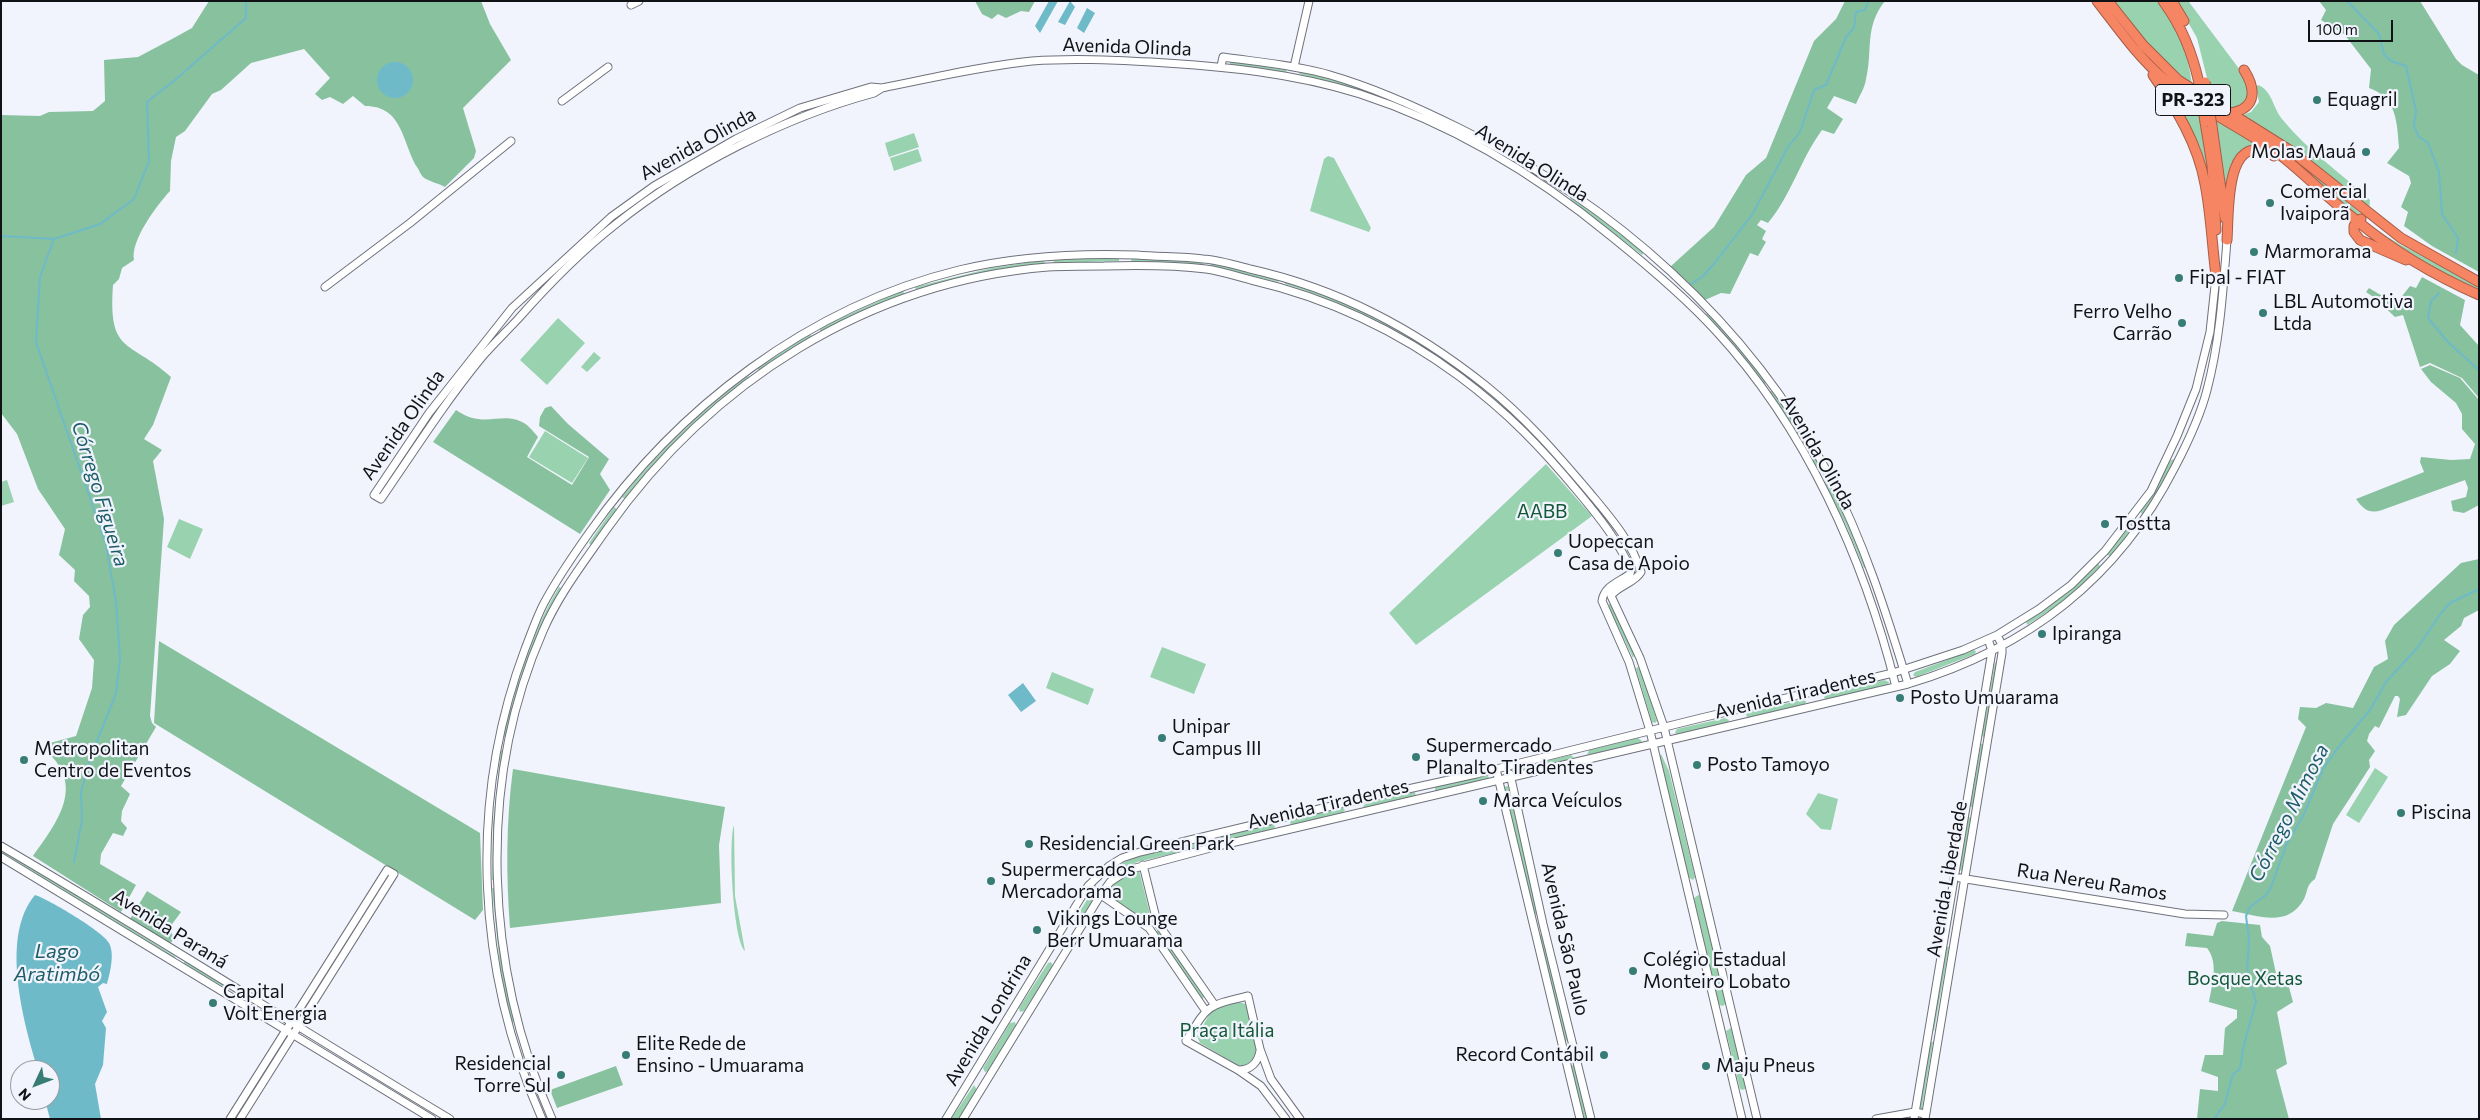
<!DOCTYPE html>
<meta charset="utf-8">
<style>
body{margin:0}
#map{position:relative;width:2480px;height:1120px;overflow:hidden;background:#f1f4fd;font-family:Commissioner,sans-serif}
canvas{display:block}
.frame{position:absolute;inset:0;border:2px solid #111215;pointer-events:none}
.north{position:absolute;left:10px;top:1060px;width:50px;height:50px;box-sizing:border-box;background:#f1f4fd;border:1px solid #979aa0;border-radius:50%;rotate:227deg;font-size:14px;font-weight:700;line-height:20px;text-align:center;color:#111215}
.north::after{content:'';display:block;margin:auto;width:18px;height:22px;background:#377d75;clip-path:polygon(50% 0,100% 100%,50% 72%,0 100%)}
.scale{position:absolute;left:2308px;top:20px;width:85px;height:22px;box-sizing:border-box;border:2px solid #111215;border-top:0;padding-left:6px;font-size:15px;line-height:18px;white-space:nowrap;color:#111215;-webkit-text-stroke:4px #f1f4fd;paint-order:stroke}
</style>
<div id="map">
<canvas width="2480" height="1120"></canvas>
<div class="frame"></div>
<div class="north">N</div>
<div class="scale">100 m</div>
</div>
<script>
const c = document.querySelector('canvas').getContext('2d');
c.lineJoin = 'round';
function fillPath(path, color) { c.fillStyle = color; c.fill(path, 'evenodd'); }
function strokePath(path, color, width, dash) { c.strokeStyle = color; c.lineWidth = width; c.lineCap = dash ? 'butt' : 'round'; c.setLineDash(dash || []); c.stroke(path); }
function label(font, color, halo, rows, align = 'center') {
  c.font = font + ' Commissioner,sans-serif'; c.lineWidth = 4.5; c.setLineDash([]); c.textBaseline = 'middle'; c.strokeStyle = halo; c.fillStyle = color; for (const [text, x, y, turn = 0] of rows) {
    c.save(); c.translate(x, y); c.rotate((+turn || 0) * Math.PI / 180); c.textAlign = isNaN(turn) ? turn : align; if (halo) c.strokeText(text, 0, 0); c.fillText(text, 0, 0); c.restore();
  }
}
fillPath(new Path2D(`
 M 2100,1 L 2104,1 L 2153,60 L 2292,155 L 2360,213 L 2360,215 L 2357,216 L 2290,159 L 2172,82 L 2143,53 Z
 M 2111,1 L 2160,1 C 2179,27 2188,54 2192,85 C 2159,64 2136,31 2111,1 Z
 M 2176,1 L 2189,2 L 2243,74 L 2250,94 L 2241,106 L 2231,109 L 2212,98 L 2197,38 Z
 M 1231,61 L 1286,70 L 1287,74 L 1230,64 Z
 M 1300,71 L 1357,87 L 1356,89 L 1299,74 Z
 M 2258,85 C 2272,90 2273,108 2282,119 C 2307,150 2341,173 2370,200 L 2369,211 L 2290,145 L 2243,115 L 2251,112 L 2259,102 L 2256,87 Z
 M 2173,94 L 2199,111 L 2211,181 L 2200,147 Z
 M 2214,118 L 2261,145 C 2226,152 2228,172 2226,202 Z
 M 914,133 L 919,147 L 889,157 L 885,143 Z
 M 918,149 L 922,161 L 894,171 L 890,158 Z
 M 1328,156 L 1334,158 L 1371,228 L 1369,232 L 1310,211 L 1324,159 Z
 M 1571,196 L 1644,252 L 1642,255 L 1570,199 Z
 M 2367,224 L 2399,244 L 2479,285 L 2479,292 C 2450,277 2386,247 2367,224 Z
 M 1119,257 L 1119,261 L 1054,263 L 1053,259 Z
 M 1132,258 L 1203,262 L 1203,265 L 1131,261 Z
 M 1044,260 L 1045,264 L 994,272 L 917,291 L 915,287 L 992,268 Z
 M 1211,263 L 1279,279 L 1278,282 L 1210,266 Z
 M 1285,281 L 1336,298 L 1428,346 L 1426,349 C 1381,322 1335,299 1285,284 Z
 M 903,290 L 904,294 L 872,306 L 821,332 L 819,328 Z
 M 1709,311 L 1767,382 L 1763,385 L 1706,314 Z
 M 558,318 L 585,343 L 547,385 L 520,360 Z
 M 810,334 L 812,337 L 759,371 L 757,368 Z
 M 1433,350 L 1504,404 L 1549,448 L 1547,450 L 1502,406 L 1432,352 Z
 M 594,352 L 601,358 L 587,372 L 581,367 Z
 M 748,376 L 750,379 L 685,433 L 625,499 L 622,497 C 660,451 700,411 748,376 Z
 M 1772,390 L 1823,470 L 1819,473 L 1768,393 Z
 M 545,431 L 588,458 L 572,483 L 529,457 Z
 M 2175,459 L 2164,484 L 2142,514 L 2140,511 L 2171,460 Z
 M 1546,464 L 1592,516 L 1416,645 L 1389,613 Z
 M 7,480 L 14,502 L 1,506 L 1,482 Z
 M 1828,480 L 1868,567 L 1864,568 L 1846,525 L 1824,482 Z
 M 614,507 L 617,509 L 592,546 L 589,543 Z
 M 179,519 L 203,529 L 190,559 L 167,547 Z
 M 2133,521 L 2135,523 C 2126,535 2120,547 2110,558 L 2107,553 Z
 M 2098,563 L 2100,566 L 2070,597 L 2027,625 L 2026,621 L 2067,593 Z
 M 559,587 L 561,588 C 535,635 519,685 505,737 L 503,736 C 517,685 531,633 559,587 Z
 M 1609,604 L 1612,604 L 1634,655 L 1633,658 L 1608,606 Z
 M 1162,647 L 1206,664 L 1194,694 L 1150,677 Z
 M 1973,650 L 1976,651 L 1975,654 L 1916,677 L 1913,675 L 1915,672 Z
 M 1995,662 L 1997,664 L 1984,738 L 1982,735 Z
 M 1637,667 L 1640,668 L 1657,721 L 1655,723 L 1652,722 L 1636,669 Z
 M 1052,672 L 1094,689 L 1088,705 L 1046,688 Z
 M 1884,680 L 1889,682 L 1888,685 L 1827,700 L 1824,698 L 1826,694 Z
 M 1802,700 L 1806,701 L 1805,705 L 1748,718 L 1746,715 L 1748,712 Z
 M 1725,718 L 1729,720 L 1728,723 L 1678,735 L 1675,733 L 1677,729 Z
 M 1638,738 L 1642,741 L 1640,744 L 1587,755 L 1589,750 Z
 M 1981,744 L 1984,744 L 1973,807 L 1970,807 Z
 M 501,750 L 504,751 L 496,811 L 495,880 L 492,880 L 493,824 Z
 M 1661,754 L 1669,771 L 1695,877 L 1693,880 L 1688,877 L 1660,756 Z
 M 1571,755 L 1574,758 L 1573,761 L 1519,773 L 1516,770 L 1519,767 Z
 M 2375,768 L 2388,777 L 2359,823 L 2346,815 Z
 M 1485,775 L 1489,777 L 1488,780 L 1435,791 L 1435,787 Z
 M 1508,786 L 1538,914 L 1533,915 L 1503,787 Z
 M 1415,792 L 1416,797 L 1365,809 L 1363,806 L 1367,803 Z
 M 1818,793 L 1838,799 L 1831,830 L 1821,829 L 1806,814 Z
 M 1342,807 L 1345,810 L 1342,813 L 1293,826 L 1290,823 L 1292,818 Z
 M 1968,817 L 1972,818 L 1962,871 L 1959,870 Z
 M 1273,823 L 1275,827 L 1272,830 L 1224,841 L 1221,838 L 1221,835 Z
 M 734,825 L 735,896 L 745,951 C 733,940 728,841 734,825 Z
 M 1204,840 L 1207,842 L 1206,846 L 1137,862 L 1112,875 L 1108,874 L 1108,870 L 1135,857 Z
 M 1,848 L 176,957 L 174,958 L 1,852 Z
 M 1139,870 L 1152,922 L 1150,924 L 1105,893 L 1125,874 Z
 M 492,888 L 496,888 L 514,1022 L 511,1023 L 500,967 Z
 M 1698,895 L 1700,896 L 1726,1003 L 1723,1006 L 1719,1005 L 1694,898 Z
 M 1092,897 L 1093,901 L 1079,924 L 1075,924 L 1074,921 L 1088,898 Z
 M 1158,930 L 1204,995 L 1203,999 L 1201,999 L 1155,932 Z
 M 1543,934 L 1569,1040 L 1565,1041 L 1538,935 Z
 M 1946,946 L 1949,947 L 1934,1031 L 1931,1030 Z
 M 185,961 L 228,988 L 229,990 L 183,964 Z
 M 1051,962 L 1053,966 L 1024,1011 L 1020,1012 L 1019,1008 L 1048,963 Z
 M 1238,1002 L 1246,1004 L 1248,1008 L 1257,1054 L 1247,1066 L 1241,1067 L 1200,1043 L 1197,1036 L 1212,1010 Z
 M 1015,1022 L 1016,1025 L 988,1071 L 985,1072 L 983,1068 L 1010,1023 Z
 M 1731,1028 L 1746,1088 L 1743,1090 L 1740,1089 L 1726,1031 Z
 M 1930,1042 L 1933,1042 L 1921,1114 L 1918,1113 Z
 M 1575,1065 L 1588,1119 L 1583,1119 L 1571,1066 Z
 M 974,1085 L 977,1090 L 958,1119 L 951,1119 Z`), '#99d2af');
fillPath(new Path2D(`
 M 209,1 L 481,1 L 490,24 L 511,60 L 463,108 L 476,151 L 474,158 L 445,187 C 439,183 429,182 423,177 C 421,175 419,170 417,167 C 402,142 403,106 365,106 L 353,96 L 343,104 L 330,97 L 322,100 L 315,94 L 330,78 L 304,49 L 251,63 L 221,90 L 212,94 L 185,131 L 176,137 L 171,161 L 170,191 C 157,205 130,241 134,260 L 122,268 L 119,279 L 113,285 C 108,355 129,339 171,377 L 153,425 L 144,439 L 162,450 L 153,461 L 164,519 L 150,716 L 152,723 L 156,727 L 121,786 L 130,794 L 122,811 L 121,821 L 127,828 L 123,836 L 113,833 L 101,854 L 100,864 L 136,885 L 121,912 L 33,856 C 57,822 86,786 46,751 L 50,743 L 76,736 L 92,688 L 94,660 L 79,639 L 83,615 L 90,607 L 89,596 L 74,581 L 75,570 L 59,555 L 65,529 L 38,489 L 17,434 L 1,413 L 1,115 L 40,116 L 49,112 L 93,111 L 105,101 L 104,60 L 138,57 L 172,39 L 192,28 Z
 M 975,1 L 1035,1 L 1029,12 L 1021,11 L 1006,18 L 998,14 L 992,19 L 982,14 Z
 M 1845,1 L 1885,1 C 1864,27 1873,51 1866,79 C 1865,88 1859,96 1856,104 L 1834,96 L 1827,108 L 1843,119 L 1834,134 L 1822,130 C 1800,160 1792,194 1768,223 L 1761,220 L 1757,225 L 1766,231 L 1762,239 L 1766,242 L 1758,256 L 1750,253 L 1730,294 L 1721,293 L 1705,300 L 1670,267 L 1714,227 L 1746,175 L 1766,158 L 1814,41 L 1836,19 Z
 M 2319,1 L 2420,1 L 2456,59 L 2462,65 L 2479,75 L 2479,272 L 2432,246 L 2404,226 L 2408,212 L 2401,207 L 2411,183 L 2409,176 L 2387,163 L 2399,148 C 2397,123 2397,97 2369,88 L 2371,69 L 2344,34 L 2321,20 L 2326,10 Z
 M 2422,277 L 2465,300 L 2460,325 L 2479,346 L 2479,398 L 2462,378 L 2430,363 L 2420,367 L 2403,315 L 2395,317 L 2375,298 L 2366,292 L 2369,288 L 2389,300 L 2399,300 L 2410,286 L 2416,288 Z
 M 2430,365 L 2460,378 L 2479,400 L 2479,505 L 2464,513 L 2453,511 L 2451,501 L 2466,497 L 2468,488 L 2465,480 L 2382,510 C 2369,514 2364,510 2356,499 L 2424,472 L 2420,462 L 2421,457 L 2451,460 L 2470,459 L 2475,444 L 2462,429 L 2462,414 L 2456,403 L 2431,382 L 2421,369 Z
 M 551,406 L 568,424 L 609,459 L 600,474 L 610,490 L 580,534 L 433,442 L 456,410 C 485,430 501,410 524,423 C 529,426 534,432 538,437 L 527,457 L 572,485 L 589,457 L 539,426 L 540,417 L 545,408 Z
 M 2479,559 L 2479,610 L 2464,618 L 2461,626 L 2444,640 L 2460,651 L 2450,664 L 2432,676 L 2406,715 L 2397,717 L 2400,699 L 2398,696 L 2395,696 L 2379,728 L 2375,726 L 2369,734 L 2367,741 L 2375,751 L 2369,760 L 2370,767 L 2333,824 L 2315,879 C 2306,885 2308,891 2304,899 C 2288,928 2259,916 2232,911 L 2306,727 L 2298,719 L 2300,707 L 2316,708 L 2326,703 L 2353,708 L 2374,667 L 2388,659 L 2385,641 L 2394,625 L 2461,563 Z
 M 159,641 L 480,833 L 483,910 L 475,920 L 154,723 Z
 M 513,769 L 725,807 L 719,845 L 721,903 L 510,928 C 506,875 506,821 513,769 Z
 M 147,891 L 181,912 L 170,927 L 173,937 L 172,942 L 168,943 L 130,919 Z
 M 2222,921 L 2260,925 L 2262,937 L 2270,946 L 2277,978 L 2280,981 L 2287,980 L 2293,1002 L 2277,1012 L 2287,1064 L 2276,1070 L 2289,1119 L 2197,1119 L 2200,1089 L 2218,1091 L 2218,1077 L 2201,1071 L 2205,1055 L 2223,1055 L 2225,1028 L 2237,1018 L 2237,1010 L 2209,1002 C 2212,985 2219,963 2207,948 L 2185,946 L 2187,933 L 2213,936 L 2217,923 Z
 M 616,1066 L 623,1085 L 557,1108 L 550,1090 Z`), '#88c19e');
fillPath(new Path2D(`
 M 1049,1 L 1058,1 L 1040,33 L 1035,26 Z
 M 1070,1 L 1075,7 L 1065,25 L 1058,22 Z
 M 1087,8 L 1095,13 L 1084,33 L 1077,28 Z
 M377 80a18 18 0 1 1 36 0a18 18 0 1 1-36 0Z
 M 1023,683 L 1036,701 L 1021,712 L 1008,695 Z
 M 35,895 C 48,899 104,932 109,943 C 115,954 110,973 107,984 L 103,983 L 98,987 L 107,1012 L 102,1021 L 106,1028 L 103,1065 L 95,1084 L 101,1119 L 50,1119 L 45,1100 L 50,1100 L 50,1070 L 38,1070 C 23,1021 0,936 35,895 Z`), '#6ebac8');
strokePath(new Path2D(`
 M 2347,1 L 2379,34 L 2384,54 L 2391,61 L 2406,66 L 2416,111 L 2414,126 L 2419,137 L 2428,143 L 2439,172 L 2442,214 L 2458,238 L 2456,253
 M 1,236 L 54,239
 M 1691,284 L 1702,277 L 1713,265 L 1752,215 L 1788,147 L 1800,132 L 1814,90 L 1826,85 L 1846,37 L 1854,28 L 1856,12 L 1865,10 L 1868,1
 M 2439,293 L 2431,301 L 2428,318 L 2448,342 L 2479,370
 M 74,862 L 82,820 L 81,792 L 92,753 L 116,694 L 120,658 L 116,602 L 106,544 L 36,342 L 40,277 L 54,239 L 100,224 L 134,199 L 149,161 L 147,102 L 175,80 L 246,18 L 246,1
 M 2214,1119 L 2225,1104 L 2233,1074 L 2240,1069 L 2243,1049 L 2256,1001 L 2247,974 L 2249,939 L 2246,916 L 2250,907 L 2266,895 L 2271,887 L 2287,843 L 2304,814 L 2323,769 L 2337,749 L 2370,710 L 2386,682 L 2418,647 L 2441,613 L 2450,603 L 2479,589`), '#6ebac8', 2);
const secondary = new Path2D(`
 M 631,5 L 639,1
 M 1221,66 L 1223,57 C 1258,62 1295,65 1330,75 C 1375,88 1417,107 1459,128 C 1613,203 1748,322 1829,475 C 1864,542 1886,612 1908,684
 M 1294,67 L 1309,1
 M 882,88 L 874,93 C 785,117 688,166 616,224 C 580,252 548,285 518,319 C 506,332 493,344 482,357 C 445,402 414,451 381,499 L 374,495 L 429,413 L 512,308 L 611,217 L 654,186 L 736,139 L 800,108 L 871,87 L 882,88 C 932,78 982,66 1032,61 C 1072,58 1112,60 1151,62 C 1222,66 1293,73 1360,94 C 1452,124 1538,176 1612,237 C 1648,266 1684,296 1715,330 C 1806,428 1864,559 1896,687
 M 562,101 L 608,67
 M 325,287 L 410,223 L 511,141
 M 1496,769 L 1580,1119
 M 1510,774 L 1543,924 L 1591,1119
 M 1,846 C 152,934 300,1029 450,1119
 M 1,857 L 432,1119
 M 1143,865 L 1157,922 L 1214,1004
 M 1960,878 L 2185,914 L 2224,915
 M 1088,886 L 1149,928 L 1205,1010
 M 1239,1070 C 1251,1070 1258,1062 1260,1051
 M 230,1119 L 387,870 L 394,874 L 240,1119
 M 542,1119 C 476,970 468,801 525,649 C 531,634 536,619 543,605 C 556,580 572,557 589,533 C 677,408 808,307 959,270 C 1017,256 1078,253 1137,255 C 1159,257 1182,256 1203,259 C 1219,260 1235,265 1250,269 C 1339,289 1413,328 1485,385 C 1525,417 1557,454 1590,493 C 1610,517 1632,542 1641,572 C 1634,584 1618,585 1611,596 L 1640,658 L 1664,727 L 1757,1119
 M 552,1119 C 485,968 476,784 543,631 C 559,594 584,562 607,529 C 711,382 867,282 1048,267 C 1067,266 1085,266 1104,266 C 1137,265 1173,265 1206,269 C 1221,271 1236,276 1251,280 C 1328,298 1397,330 1460,377 C 1508,413 1541,447 1579,493 C 1599,517 1619,542 1631,570 L 1630,574 C 1619,582 1604,586 1602,601 L 1629,662 L 1650,731 L 1742,1119
 M 946,1119 L 1088,886 L 1109,866 L 1122,858 L 1140,852 L 1340,804 L 1476,774 L 1701,718 L 1893,673 L 1963,650 L 1997,635 L 2039,609 L 2071,585 L 2105,551 L 2151,491 L 2177,436 L 2196,389 L 2210,332 L 2216,276
 M 963,1119 L 1100,896 L 1110,882 L 1128,870 L 1214,847 L 1908,684 C 2028,648 2118,579 2175,467 C 2188,442 2200,417 2207,390 C 2220,341 2223,291 2227,240
 M 1286,1119 L 1261,1086 L 1238,1070 L 1186,1041 C 1209,1004 1206,1006 1248,996 L 1260,1049 L 1271,1079 L 1300,1119
 M 1876,1119 L 1915,1112 L 1925,1114
 M 1914,1119 L 1992,651 L 1988,639
 M 1925,1119 L 2002,653 L 2002,645 L 1997,635`);
const highway = new Path2D(`
 M 2097,1 C 2118,28 2138,57 2164,79 C 2200,110 2246,129 2284,158 C 2309,178 2331,201 2356,220 C 2392,250 2436,276 2479,295
 M 2108,1 L 2143,45 L 2178,80 L 2291,151 L 2401,238 L 2479,282
 M 2163,1 C 2182,27 2192,52 2199,83
 M 2172,1 L 2184,21
 M 2153,75 C 2176,108 2198,144 2205,184 C 2211,214 2212,245 2216,276
 M 2231,113 C 2257,108 2256,89 2244,70
 M 2205,122 L 2212,165 L 2216,230
 M 2212,126 L 2225,218
 M 2361,219 L 2354,226 L 2354,232 L 2360,240 L 2406,260
 M 2227,240 C 2229,214 2224,126 2274,156`);
strokePath(secondary, '#6f727b', 9);
strokePath(highway, '#a65d48', 11);
strokePath(secondary, '#fff', 7);
strokePath(highway, '#f68663', 9);
const highwayBridge = new Path2D(`
 M 2205,82 L 2212,126
 M 2199,83 L 2205,122`);
strokePath(highwayBridge, '#a65d48', 11, []);
strokePath(highwayBridge, '#f68663', 9);
for (const [x, y, r, color] of [
 [2317,100,5,"#377d75"],
 [2366,152,5,"#377d75"],
 [2270,203,5,"#377d75"],
 [2254,252,5,"#377d75"],
 [2179,278,5,"#377d75"],
 [2263,313,5,"#377d75"],
 [2182,323,5,"#377d75"],
 [2105,524,5,"#377d75"],
 [1558,553,5,"#377d75"],
 [2042,634,5,"#377d75"],
 [1900,698,5,"#377d75"],
 [1162,738,5,"#377d75"],
 [1416,757,5,"#377d75"],
 [24,760,5,"#377d75"],
 [1697,765,5,"#377d75"],
 [1483,801,5,"#377d75"],
 [2401,813,5,"#377d75"],
 [1029,844,5,"#377d75"],
 [991,881,5,"#377d75"],
 [1037,930,5,"#377d75"],
 [1633,971,5,"#377d75"],
 [213,1003,5,"#377d75"],
 [626,1055,5,"#377d75"],
 [1604,1055,5,"#377d75"],
 [1706,1066,5,"#377d75"],
 [561,1075,5,"#377d75"]
]) { const dot = new Path2D(); dot.arc(x, y, r, 0, 2 * Math.PI); c.fillStyle = color; c.fill(dot); strokePath(dot, '#f1f4fd', 2); }
for (const [x, y, w] of [
 [2193,100,75]
]) { const box = new Path2D(); box.roundRect(x - w / 2, y - 15.5, w, 31, 4); c.fillStyle = '#f1f4fd'; c.fill(box); strokePath(box, '#111215', 1); }
label('bold 18px', '#111215', null, [
 ["PR-323",2193,100]
]);
label('19px', '#111215', '#f1f4fd', [
 ["Avenida Olinda",1127,47,2],
 ["Avenida Olinda",698,144,-29],
 ["Avenida Olinda",1532,163,32],
 ["Avenida Olinda",403,425,-55],
 ["Avenida Olinda",1818,452,60],
 ["Avenida Tiradentes",1795,694,-13],
 ["Avenida Tiradentes",1328,804,-13],
 ["Avenida Liberdade",1947,879,-80],
 ["Rua Nereu Ramos",2092,882,9],
 ["Avenida Paraná",170,929,32],
 ["Avenida São Paulo",1565,939,77],
 ["Avenida Londrina",988,1020,-59]
]);
label('19px', '#111215', '#f1f4fd', [
 ["Equagril",2327,100],
 ["Molas Mauá",2356,152,"right"],
 ["Comercial",2280,192],
 ["Ivaiporã",2280,214],
 ["Marmorama",2264,252],
 ["Fipal - FIAT",2189,278],
 ["LBL Automotiva",2273,302],
 ["Ltda",2273,324],
 ["Ferro Velho",2172,312,"right"],
 ["Carrão",2172,334,"right"],
 ["Tostta",2115,524],
 ["Uopeccan",1568,542],
 ["Casa de Apoio",1568,564],
 ["Ipiranga",2052,634],
 ["Posto Umuarama",1910,698],
 ["Unipar",1172,727],
 ["Campus III",1172,749],
 ["Supermercado",1426,746],
 ["Planalto Tiradentes",1426,768],
 ["Metropolitan",34,749],
 ["Centro de Eventos",34,771],
 ["Posto Tamoyo",1707,765],
 ["Marca Veículos",1493,801],
 ["Piscina",2411,813],
 ["Residencial Green Park",1039,844],
 ["Supermercados",1001,870],
 ["Mercadorama",1001,892],
 ["Vikings Lounge",1047,919],
 ["Berr Umuarama",1047,941],
 ["Colégio Estadual",1643,960],
 ["Monteiro Lobato",1643,982],
 ["Capital",223,992],
 ["Volt Energia",223,1014],
 ["Elite Rede de",636,1044],
 ["Ensino - Umuarama",636,1066],
 ["Record Contábil",1594,1055,"right"],
 ["Residencial",551,1064,"right"],
 ["Torre Sul",551,1086,"right"],
 ["Maju Pneus",1716,1066]
], 'left');
label('19px', '#155837', '#f1f4fd', [
 ["AABB",1542,512],
 ["Bosque Xetas",2245,979],
 ["Praça Itália",1227,1031]
]);
label('italic 20px', '#1e5d67', '#f1f4fd', [
 ["Córrego Figueira",100,494,73],
 ["Córrego Mimosa",2289,813,-63],
 ["Lago",57,951],
 ["Aratimbó",57,974]
]);
</script>
